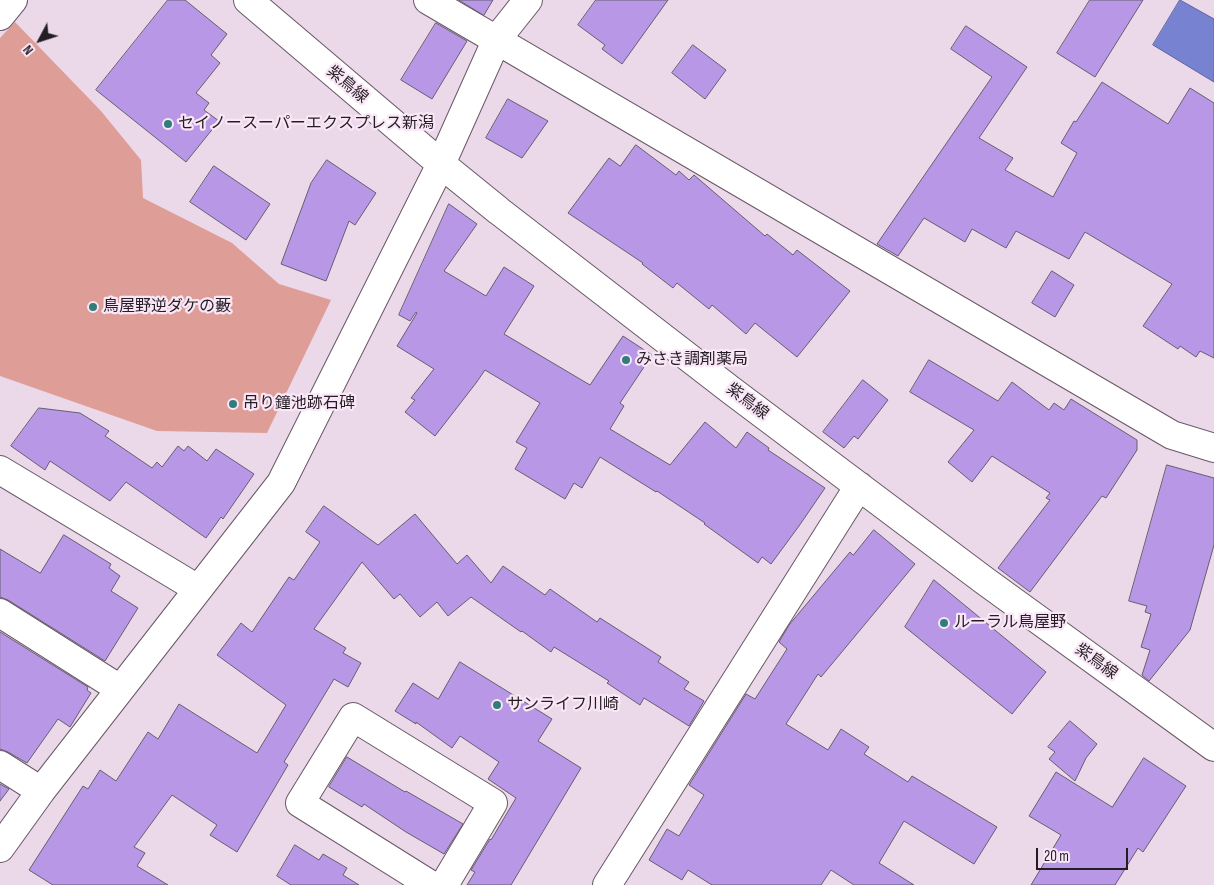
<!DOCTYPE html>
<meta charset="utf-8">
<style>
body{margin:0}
#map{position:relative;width:1214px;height:885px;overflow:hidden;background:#ebd8e9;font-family:"Sofia Sans Condensed",sans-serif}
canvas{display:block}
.north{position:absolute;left:15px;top:15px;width:50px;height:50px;-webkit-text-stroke:4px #f9e6f6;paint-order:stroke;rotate:230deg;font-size:14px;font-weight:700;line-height:20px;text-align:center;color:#241d23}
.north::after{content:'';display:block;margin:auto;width:18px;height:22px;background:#241d23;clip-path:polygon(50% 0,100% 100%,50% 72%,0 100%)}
.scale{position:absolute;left:1036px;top:848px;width:92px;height:22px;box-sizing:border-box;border:2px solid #241d23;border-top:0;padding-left:6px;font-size:15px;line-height:18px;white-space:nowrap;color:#241d23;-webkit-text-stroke:4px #f9e6f6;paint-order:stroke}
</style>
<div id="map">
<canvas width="1214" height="885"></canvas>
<div class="north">N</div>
<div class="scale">20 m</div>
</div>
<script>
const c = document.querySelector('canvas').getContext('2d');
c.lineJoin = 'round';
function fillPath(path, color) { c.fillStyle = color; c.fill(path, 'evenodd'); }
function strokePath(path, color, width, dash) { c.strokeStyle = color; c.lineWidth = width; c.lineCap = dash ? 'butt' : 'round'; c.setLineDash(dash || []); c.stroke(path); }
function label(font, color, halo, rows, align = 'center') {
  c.font = font + ' "Sofia Sans Condensed","Noto Sans JP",sans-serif'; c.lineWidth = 4.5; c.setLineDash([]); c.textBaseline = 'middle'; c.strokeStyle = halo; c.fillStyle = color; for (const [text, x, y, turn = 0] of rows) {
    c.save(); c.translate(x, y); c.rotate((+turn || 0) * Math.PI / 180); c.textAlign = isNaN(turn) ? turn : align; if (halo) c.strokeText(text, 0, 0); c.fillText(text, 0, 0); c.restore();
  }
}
fillPath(new Path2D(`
 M 15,22 L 101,111 L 141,160 L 143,198 L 232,243 L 279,284 L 331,300 L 267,433 L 157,431 L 0,376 L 0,38 Z`), '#de9d97');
const water = new Path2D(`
 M 1180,0 L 1214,19 L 1214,82 L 1153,45 Z`);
fillPath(water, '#7783d1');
strokePath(water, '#5e649d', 1);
const building = new Path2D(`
 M 168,0 L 185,0 L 227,34 L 211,55 L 220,63 L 196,93 L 209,103 L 204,110 L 219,121 L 186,162 L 96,90 Z
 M 459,0 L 493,0 L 484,15 Z
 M 596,0 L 668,0 L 622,64 L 602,49 L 605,45 L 578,25 Z
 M 1090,0 L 1143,0 L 1095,77 L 1057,53 Z
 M 436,23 L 467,41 L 432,99 L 401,80 Z
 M 966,26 L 1027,67 L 979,138 L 1013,158 L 1005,170 L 1053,197 L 1077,153 L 1061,143 L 1074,121 L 1076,122 L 1102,82 L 1168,124 L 1190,88 L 1214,103 L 1214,358 L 1200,351 L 1196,357 L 1180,346 L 1178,349 L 1143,326 L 1172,284 L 1085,232 L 1069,259 L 1016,231 L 1006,248 L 972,229 L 965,242 L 924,218 L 898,256 L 877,244 L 992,77 L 951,49 Z
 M 693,45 L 726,70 L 705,99 L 672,73 Z
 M 508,99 L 548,121 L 522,158 L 486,138 Z
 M 636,145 L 676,175 L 679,171 L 689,180 L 694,175 L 765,236 L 767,234 L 793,255 L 797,250 L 850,291 L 822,326 L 797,357 L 755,323 L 746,334 L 712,305 L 709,309 L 677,283 L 673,288 L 642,264 L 643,263 L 568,213 L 609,158 L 620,166 Z
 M 327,160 L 376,193 L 355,225 L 349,221 L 326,281 L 281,264 L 311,183 Z
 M 214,166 L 270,204 L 246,240 L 190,202 Z
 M 449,204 L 477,224 L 444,271 L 486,296 L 504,267 L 534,286 L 504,334 L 590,385 L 623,336 L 652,355 L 620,403 L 624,406 L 610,429 L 670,465 L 705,422 L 736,448 L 747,432 L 769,448 L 768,450 L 825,488 L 799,526 L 771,564 L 762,557 L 758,563 L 704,524 L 705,523 L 657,491 L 656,492 L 600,457 L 582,488 L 574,483 L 565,499 L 515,469 L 527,448 L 516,442 L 540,403 L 485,370 L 476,383 L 435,436 L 405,412 L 415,400 L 411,398 L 434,369 L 397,346 L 417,313 L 416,312 L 410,321 L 399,315 Z
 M 1052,271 L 1074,285 L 1055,317 L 1032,303 Z
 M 929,360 L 998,401 L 1012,382 L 1049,410 L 1054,403 L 1064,410 L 1071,399 L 1137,440 L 1137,450 L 1106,498 L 1102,496 L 1030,592 L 998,568 L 1050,500 L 1046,498 L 1050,493 L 992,456 L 972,482 L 948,462 L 974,430 L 910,392 Z
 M 863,380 L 888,400 L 858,439 L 854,436 L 844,448 L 823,432 Z
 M 39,408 L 80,413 L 109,431 L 105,436 L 152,468 L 157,462 L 162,467 L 178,446 L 184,451 L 188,446 L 207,461 L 216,449 L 254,474 L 223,519 L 221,517 L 206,538 L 126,482 L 110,501 L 50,461 L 45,470 L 11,446 Z
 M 1167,465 L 1214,478 L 1214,545 L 1190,630 L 1149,681 L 1142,675 L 1150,650 L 1141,647 L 1151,614 L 1145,612 L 1147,606 L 1129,601 Z
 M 324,506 L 378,545 L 415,514 L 457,564 L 467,555 L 491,583 L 503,566 L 545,595 L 550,589 L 597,622 L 600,618 L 661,657 L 658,662 L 689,682 L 684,689 L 704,701 L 689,726 L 644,698 L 640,705 L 607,683 L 609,681 L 554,647 L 551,652 L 522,631 L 521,632 L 471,597 L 448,616 L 437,602 L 420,617 L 400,594 L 394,599 L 362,562 L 314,629 L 346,648 L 343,653 L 361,663 L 348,687 L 334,679 L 284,762 L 288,765 L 237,852 L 210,835 L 217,825 L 172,795 L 134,847 L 145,853 L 137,866 L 168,885 L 53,885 L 29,870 L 83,786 L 88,789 L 100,770 L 116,781 L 148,732 L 158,739 L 179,704 L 257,753 L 286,705 L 217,655 L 241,623 L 252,632 L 289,577 L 294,580 L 320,542 L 306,532 Z
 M 874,530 L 915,564 L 821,677 L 818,674 L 786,724 L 828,750 L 841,729 L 869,747 L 864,754 L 908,782 L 912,776 L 997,827 L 974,864 L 904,821 L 879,863 L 914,885 L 854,885 L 831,870 L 821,885 L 712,885 L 688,870 L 682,880 L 649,860 L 667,829 L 679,836 L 704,795 L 689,785 L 746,694 L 755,699 L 787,649 L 779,642 L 789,625 L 850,552 L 853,555 Z
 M 64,535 L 111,564 L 109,568 L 120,576 L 111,591 L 138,608 L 105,661 L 8,600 L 0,597 L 0,549 L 40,573 Z
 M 934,580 L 1046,672 L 1012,714 L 905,627 Z
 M 0,632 L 88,687 L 87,690 L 91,693 L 70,727 L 58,719 L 27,763 L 8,752 L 0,749 Z
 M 460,662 L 552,719 L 538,741 L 581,768 L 511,885 L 467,885 L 475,872 L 471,870 L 490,839 L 491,840 L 516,798 L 488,779 L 499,762 L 460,736 L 452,748 L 416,722 L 416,724 L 395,711 L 413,683 L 438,699 Z
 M 1070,721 L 1097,744 L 1086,758 L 1075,781 L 1049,759 L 1055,752 L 1048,747 Z
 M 347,757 L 405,792 L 406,791 L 463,824 L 444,854 L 406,832 L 364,804 L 362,807 L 329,787 Z
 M 1144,758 L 1186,786 L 1143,852 L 1138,848 L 1115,885 L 1031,885 L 1061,835 L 1029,816 L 1056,772 L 1112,807 Z
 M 0,784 L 9,789 L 0,801 Z
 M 295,845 L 319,860 L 323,854 L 347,868 L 343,875 L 359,885 L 291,885 L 277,876 Z`);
fillPath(building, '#b997e7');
strokePath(building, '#655e70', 1);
const minor = new Path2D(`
 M 248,0 L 441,164 L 499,211 L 732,391 L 985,581 L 1214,747
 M 428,0 L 1172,435 L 1214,448
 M 0,16 L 13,0
 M 0,470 L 198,589
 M 0,613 L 120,689
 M 0,765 L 41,791
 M 0,848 L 41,791 L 281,483 L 441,164 L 497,39 L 528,0
 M 431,885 L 300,803 L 353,717 L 493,803 L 444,885
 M 607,885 L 859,486`);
strokePath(minor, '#685866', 30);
strokePath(minor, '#fff', 28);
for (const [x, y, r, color] of [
 [168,124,5,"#337c7c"],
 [93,307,5,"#337c7c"],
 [626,360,5,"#337c7c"],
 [233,404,5,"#337c7c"],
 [944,623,5,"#337c7c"],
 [497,705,5,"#337c7c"]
]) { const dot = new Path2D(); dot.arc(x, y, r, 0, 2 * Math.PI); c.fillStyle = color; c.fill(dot); strokePath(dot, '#f9e6f6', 2); }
label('16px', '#241d23', '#f9e6f6', [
 ["紫鳥線",347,85,40],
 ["紫鳥線",747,402,37],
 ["紫鳥線",1096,662,36]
]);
label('16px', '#241d23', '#f9e6f6', [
 ["セイノースーパーエクスプレス新潟",178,124],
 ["鳥屋野逆ダケの藪",103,307],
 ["みさき調剤薬局",636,360],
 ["吊り鐘池跡石碑",243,404],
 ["ルーラル鳥屋野",954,623],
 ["サンライフ川崎",507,705]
], 'left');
</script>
